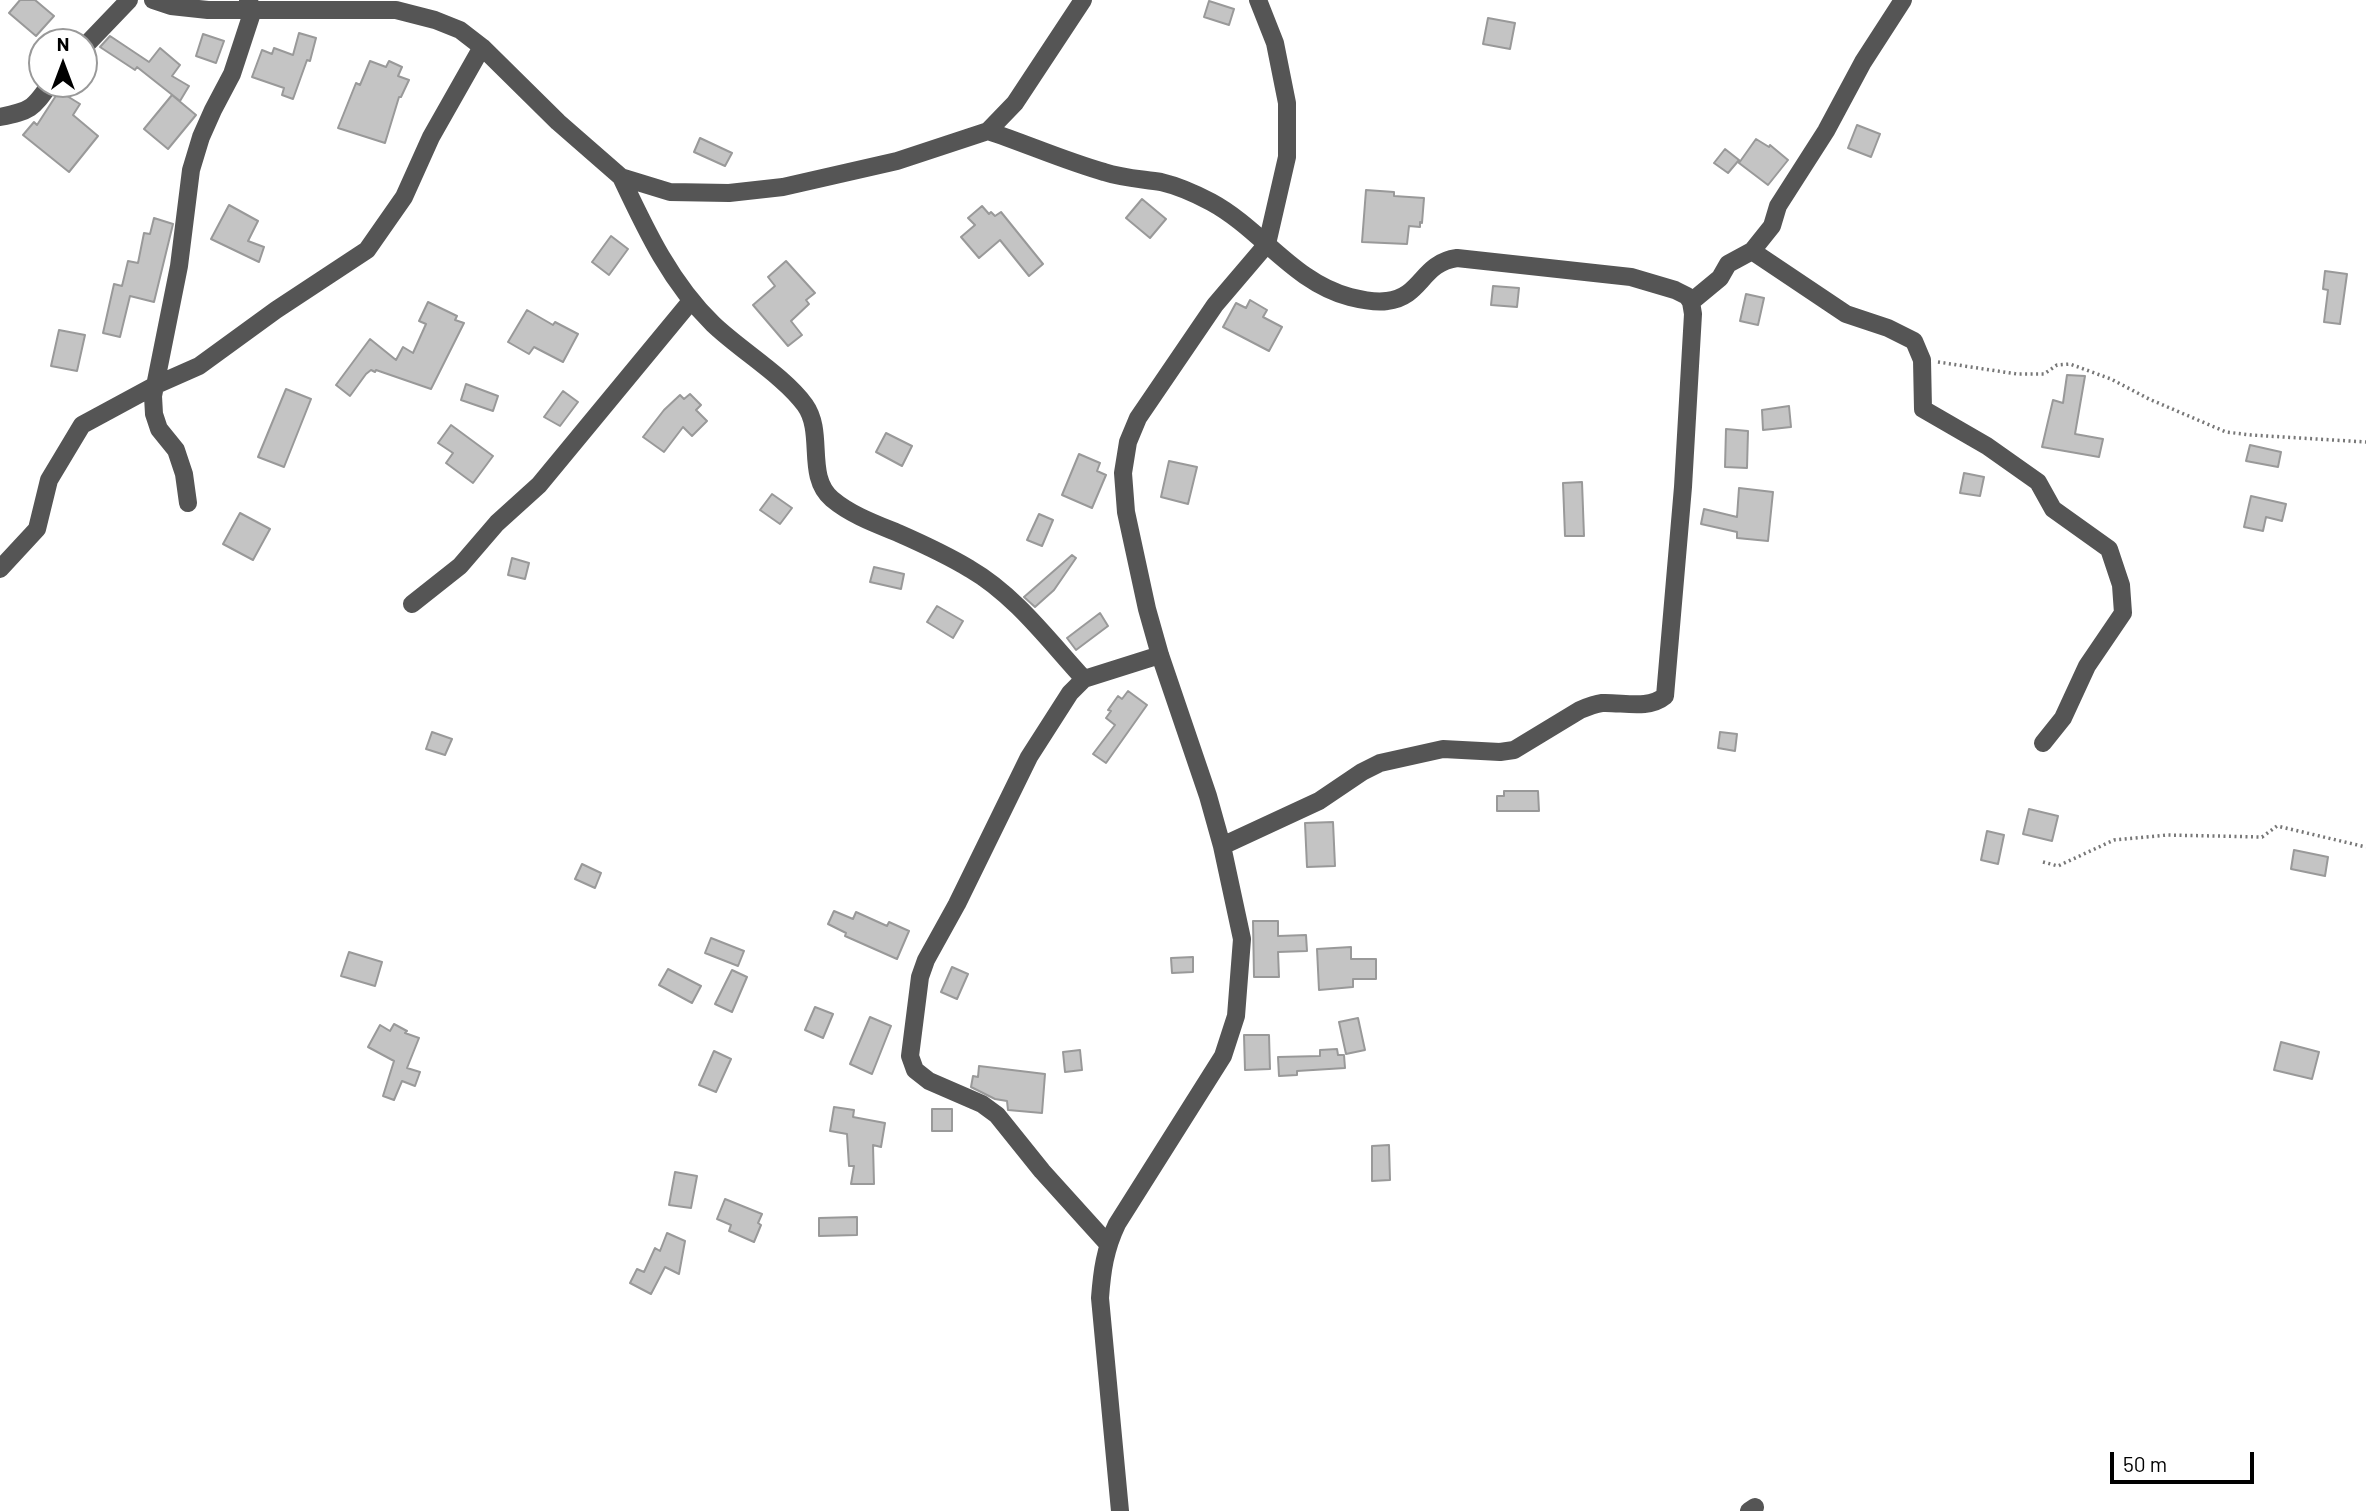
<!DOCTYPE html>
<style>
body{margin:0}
#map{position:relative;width:2366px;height:1511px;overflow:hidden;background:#fff;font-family:Barlow,sans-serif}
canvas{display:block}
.north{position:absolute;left:28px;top:28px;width:70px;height:70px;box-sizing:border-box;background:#fff;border:2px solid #999;border-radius:50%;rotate:0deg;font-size:19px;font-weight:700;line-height:28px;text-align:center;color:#000}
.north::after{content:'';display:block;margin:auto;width:24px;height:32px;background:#000;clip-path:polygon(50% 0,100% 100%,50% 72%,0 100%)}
.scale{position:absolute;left:2110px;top:1452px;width:144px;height:32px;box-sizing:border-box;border:4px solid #000;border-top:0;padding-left:9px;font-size:21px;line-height:24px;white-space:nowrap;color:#000;-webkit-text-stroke:5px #fff;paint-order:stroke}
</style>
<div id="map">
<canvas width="2366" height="1511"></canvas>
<div class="north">N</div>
<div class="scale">50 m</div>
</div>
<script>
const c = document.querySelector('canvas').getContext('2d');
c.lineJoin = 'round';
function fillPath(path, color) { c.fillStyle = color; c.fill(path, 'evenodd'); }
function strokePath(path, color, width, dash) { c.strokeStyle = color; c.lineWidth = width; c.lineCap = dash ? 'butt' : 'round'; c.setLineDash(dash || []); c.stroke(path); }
const building = new Path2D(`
 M 20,0 L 35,0 L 54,16 L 36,36 L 9,13 Z
 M 1209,1 L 1234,9 L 1229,25 L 1204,17 Z
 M 1488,18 L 1515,23 L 1510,49 L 1483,44 Z
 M 299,33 L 316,38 L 310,61 L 307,60 L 293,99 L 282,95 L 284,88 L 252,77 L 262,50 L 272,54 L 274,48 L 293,55 Z
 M 203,34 L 224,41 L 216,63 L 196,56 Z
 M 110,36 L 149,62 L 160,48 L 180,65 L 172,76 L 189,86 L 180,101 L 137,67 L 135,70 L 100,47 Z
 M 370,61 L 386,67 L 389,61 L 402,67 L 398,76 L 409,80 L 401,97 L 399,97 L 385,143 L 338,128 L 356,83 L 360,85 Z
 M 59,91 L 80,104 L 73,115 L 98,136 L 69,172 L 23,135 L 34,122 L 37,125 Z
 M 172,95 L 196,115 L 168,149 L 144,129 Z
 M 1857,125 L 1880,134 L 1871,157 L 1848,148 Z
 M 700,138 L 732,153 L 725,166 L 694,152 Z
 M 1756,139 L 1769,147 L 1770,145 L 1788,160 L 1768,185 L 1739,163 Z
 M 1725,149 L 1739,160 L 1728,173 L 1714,163 Z
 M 1366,190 L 1394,192 L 1394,196 L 1424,198 L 1422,223 L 1420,222 L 1420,227 L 1409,226 L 1407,244 L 1362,242 Z
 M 1142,199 L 1166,219 L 1150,238 L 1126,218 Z
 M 229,205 L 258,221 L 248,241 L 264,247 L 259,262 L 211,239 Z
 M 982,206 L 989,214 L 991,212 L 995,216 L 1001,212 L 1043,264 L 1029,276 L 1000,240 L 979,258 L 961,237 L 975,225 L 968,218 Z
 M 154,218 L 173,224 L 154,302 L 130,296 L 120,337 L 103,333 L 114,284 L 122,286 L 128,261 L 138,263 L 144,233 L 150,234 Z
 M 611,236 L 628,249 L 609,275 L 592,262 Z
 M 786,261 L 815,293 L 806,300 L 809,304 L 791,321 L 802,335 L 788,346 L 753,305 L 775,286 L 768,277 Z
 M 2325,271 L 2347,274 L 2340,324 L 2324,322 L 2328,290 L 2323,289 Z
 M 1493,286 L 1519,288 L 1517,307 L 1491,305 Z
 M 1746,294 L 1764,298 L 1758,325 L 1740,321 Z
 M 1250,300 L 1267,310 L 1263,317 L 1282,327 L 1269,351 L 1223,327 L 1236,303 L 1246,308 Z
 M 428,302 L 457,316 L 455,320 L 464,323 L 431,389 L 376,370 L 375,372 L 371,370 L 366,374 L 350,396 L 336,385 L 370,339 L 396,360 L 403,347 L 413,353 L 426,324 L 419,321 Z
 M 527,310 L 553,325 L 555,322 L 578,334 L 563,362 L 534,347 L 529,354 L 508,342 Z
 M 59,330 L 85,335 L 77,371 L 51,366 Z
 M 2067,375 L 2085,376 L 2075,434 L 2103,439 L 2099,457 L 2042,447 L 2053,400 L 2063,403 Z
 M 466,384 L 498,396 L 493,411 L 461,400 Z
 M 286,389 L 311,399 L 284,467 L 258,457 Z
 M 563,391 L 578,402 L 560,426 L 544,417 Z
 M 690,394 L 701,405 L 696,410 L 707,421 L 692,436 L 683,427 L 664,452 L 643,437 L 664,410 L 680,395 L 684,399 Z
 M 1789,406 L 1791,427 L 1763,430 L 1762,410 Z
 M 451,425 L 493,456 L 473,483 L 446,463 L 453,453 L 438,443 Z
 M 1726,429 L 1748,431 L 1747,468 L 1725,467 Z
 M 886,433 L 912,446 L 902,466 L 876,452 Z
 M 2250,445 L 2281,452 L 2278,467 L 2246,461 Z
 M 1079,454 L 1100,463 L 1097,471 L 1106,475 L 1092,508 L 1062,495 Z
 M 1169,461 L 1197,467 L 1188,504 L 1161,497 Z
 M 1964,473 L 1984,477 L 1980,496 L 1960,493 Z
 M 1582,482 L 1584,536 L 1565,536 L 1563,483 Z
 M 1739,488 L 1773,492 L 1768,541 L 1737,538 L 1737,532 L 1701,524 L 1704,509 L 1737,517 Z
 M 772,494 L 792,508 L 780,524 L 760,510 Z
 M 2251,496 L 2286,504 L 2282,521 L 2266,517 L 2263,531 L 2244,527 Z
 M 240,513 L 270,529 L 253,560 L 223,544 Z
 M 1039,514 L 1053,520 L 1042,546 L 1027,540 Z
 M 1072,555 L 1076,558 L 1054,590 L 1035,607 L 1024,597 Z
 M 512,558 L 529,563 L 525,579 L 508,575 Z
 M 874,567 L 904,574 L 901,589 L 870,582 Z
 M 937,606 L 963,621 L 953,638 L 927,622 Z
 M 1100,613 L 1108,626 L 1076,650 L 1067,638 Z
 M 1128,691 L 1147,705 L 1106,763 L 1093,754 L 1115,725 L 1106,718 L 1111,711 L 1108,710 L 1118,696 L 1122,699 Z
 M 432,732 L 452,739 L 445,755 L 426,749 Z
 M 1720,732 L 1737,734 L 1735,751 L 1718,748 Z
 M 1504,791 L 1538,791 L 1539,811 L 1497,811 L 1497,796 L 1504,796 Z
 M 2029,809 L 2058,816 L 2052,841 L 2023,834 Z
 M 1333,822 L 1335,866 L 1307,867 L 1305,823 Z
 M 1987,831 L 2004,835 L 1998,864 L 1981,860 Z
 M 2294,850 L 2328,857 L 2325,876 L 2291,869 Z
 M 582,864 L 601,873 L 595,888 L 575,879 Z
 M 834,911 L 853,919 L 856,912 L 887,926 L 889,922 L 909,931 L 897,959 L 845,936 L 846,933 L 828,924 Z
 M 1253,921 L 1278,921 L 1278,936 L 1306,935 L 1307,951 L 1278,952 L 1279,977 L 1254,977 Z
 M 711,938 L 744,951 L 738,966 L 705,953 Z
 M 1351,947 L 1351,959 L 1376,959 L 1376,979 L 1353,979 L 1353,987 L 1319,990 L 1317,949 Z
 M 349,952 L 382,962 L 375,986 L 341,976 Z
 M 1193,957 L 1193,972 L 1172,973 L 1171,958 Z
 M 952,967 L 968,974 L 957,999 L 941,992 Z
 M 668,969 L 701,986 L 692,1003 L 659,985 Z
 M 732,970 L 747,977 L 732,1012 L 715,1004 Z
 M 815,1007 L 833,1014 L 823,1038 L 805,1030 Z
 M 870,1017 L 891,1026 L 872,1074 L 850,1064 Z
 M 1358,1018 L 1365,1050 L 1346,1054 L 1339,1022 Z
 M 394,1024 L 407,1031 L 405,1033 L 419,1038 L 407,1068 L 420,1072 L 415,1086 L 402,1081 L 394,1100 L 383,1096 L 394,1061 L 368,1047 L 380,1025 L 390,1031 Z
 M 1244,1035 L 1269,1035 L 1270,1069 L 1245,1070 Z
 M 2281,1042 L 2319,1052 L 2312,1079 L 2274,1070 Z
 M 1337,1049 L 1338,1055 L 1344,1055 L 1345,1068 L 1297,1071 L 1297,1075 L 1279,1076 L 1278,1057 L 1320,1056 L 1320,1050 Z
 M 1080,1050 L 1082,1070 L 1065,1072 L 1063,1052 Z
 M 714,1051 L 731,1059 L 716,1092 L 699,1085 Z
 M 979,1066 L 1045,1074 L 1042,1113 L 1008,1110 L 1007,1101 L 995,1099 L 971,1087 L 973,1076 L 978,1077 Z
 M 834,1107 L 854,1110 L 853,1117 L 885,1123 L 881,1147 L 873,1145 L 874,1184 L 851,1184 L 854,1166 L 849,1166 L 847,1134 L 830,1131 Z
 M 932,1109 L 952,1109 L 952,1131 L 932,1131 Z
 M 1389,1145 L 1390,1180 L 1372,1181 L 1372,1146 Z
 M 675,1172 L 697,1176 L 691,1208 L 669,1205 Z
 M 725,1199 L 762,1214 L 758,1223 L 761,1225 L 754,1242 L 729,1231 L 731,1225 L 717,1219 Z
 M 857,1217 L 857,1235 L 819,1236 L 819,1218 Z
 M 667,1233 L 685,1241 L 679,1274 L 665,1267 L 651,1294 L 630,1283 L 637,1269 L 644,1272 L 655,1248 L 660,1251 Z`);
fillPath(building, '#c4c4c4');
strokePath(building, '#999', 2);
strokePath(new Path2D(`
 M 1938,362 L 2017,374 L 2044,374 L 2057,365 L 2070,364 L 2111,379 L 2149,399 L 2226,432 L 2251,435 L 2366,442
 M 2043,862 L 2058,866 L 2114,840 L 2167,835 L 2262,837 L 2277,826 L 2366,847`), '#777', 3.5, [2, 3.5]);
strokePath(new Path2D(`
 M 153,0 L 171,6 L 208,10 L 396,10 L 435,20 L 460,30 L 482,47 L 558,122 L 621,177 L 670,192 L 729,193 L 783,187 L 897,161 L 988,131 L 1015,103 L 1083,0
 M 84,47 L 129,0
 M 0,117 C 30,111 33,109 50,84
 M 988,131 C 1027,144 1065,161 1104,172 C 1122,178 1142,179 1161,182 C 1178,186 1196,194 1211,202 C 1261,229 1293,282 1350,297 C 1362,300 1375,303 1387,301 C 1422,297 1421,263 1457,258 L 1631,277 L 1675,290 L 1687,296 L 1691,302 L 1693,314 L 1683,487 L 1665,696 C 1648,710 1623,702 1602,703 C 1594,704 1587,707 1580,710 L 1514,750 L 1500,752 L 1443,749 L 1380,763 L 1362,772 L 1319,801 L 1222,846
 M 621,177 C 646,230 670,282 713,324 C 740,350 784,376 805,405 C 825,433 805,476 832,499 C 851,515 876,524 898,533 C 923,544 947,555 970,569 C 1015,595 1049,641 1084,679
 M 1752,251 L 1846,314 L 1888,328 L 1914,341 L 1922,360 L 1923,409 L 1987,446 L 2038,482 L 2053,509 L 2109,549 L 2121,585 L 2123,613 L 2087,666 L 2063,718 L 2043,743
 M 1691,302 L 1720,278 L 1728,264 L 1752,251 L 1772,226 L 1778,206 L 1826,131 L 1863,62 L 1903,0
 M 188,503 L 184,474 L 176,450 L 159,429 L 154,414 L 153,396 L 179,266 L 191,170 L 201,137 L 213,110 L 232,74 L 253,10 L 248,0
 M 0,569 L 37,529 L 49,480 L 82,425 L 156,385 L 199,366 L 276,310 L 367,250 L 404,197 L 431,137 L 482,47
 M 412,604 L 460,566 L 497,523 L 539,485 L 691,301
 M 1108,1244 L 1042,1171 L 997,1115 L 982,1104 L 929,1081 L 915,1070 L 910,1056 L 920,977 L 926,960 L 957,904 L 1029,757 L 1070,693 L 1084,679 L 1160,655
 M 1120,1511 L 1100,1298 C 1102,1271 1105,1249 1117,1224 L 1223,1056 L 1236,1016 L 1242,939 L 1222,846 L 1208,796 L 1160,655 L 1147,609 L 1126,512 L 1123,473 L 1128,442 L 1138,418 L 1215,305 L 1267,244 L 1287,157 L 1287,103 L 1275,43 L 1258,0
 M 1749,1511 L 1755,1507`), '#555', 18);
</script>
